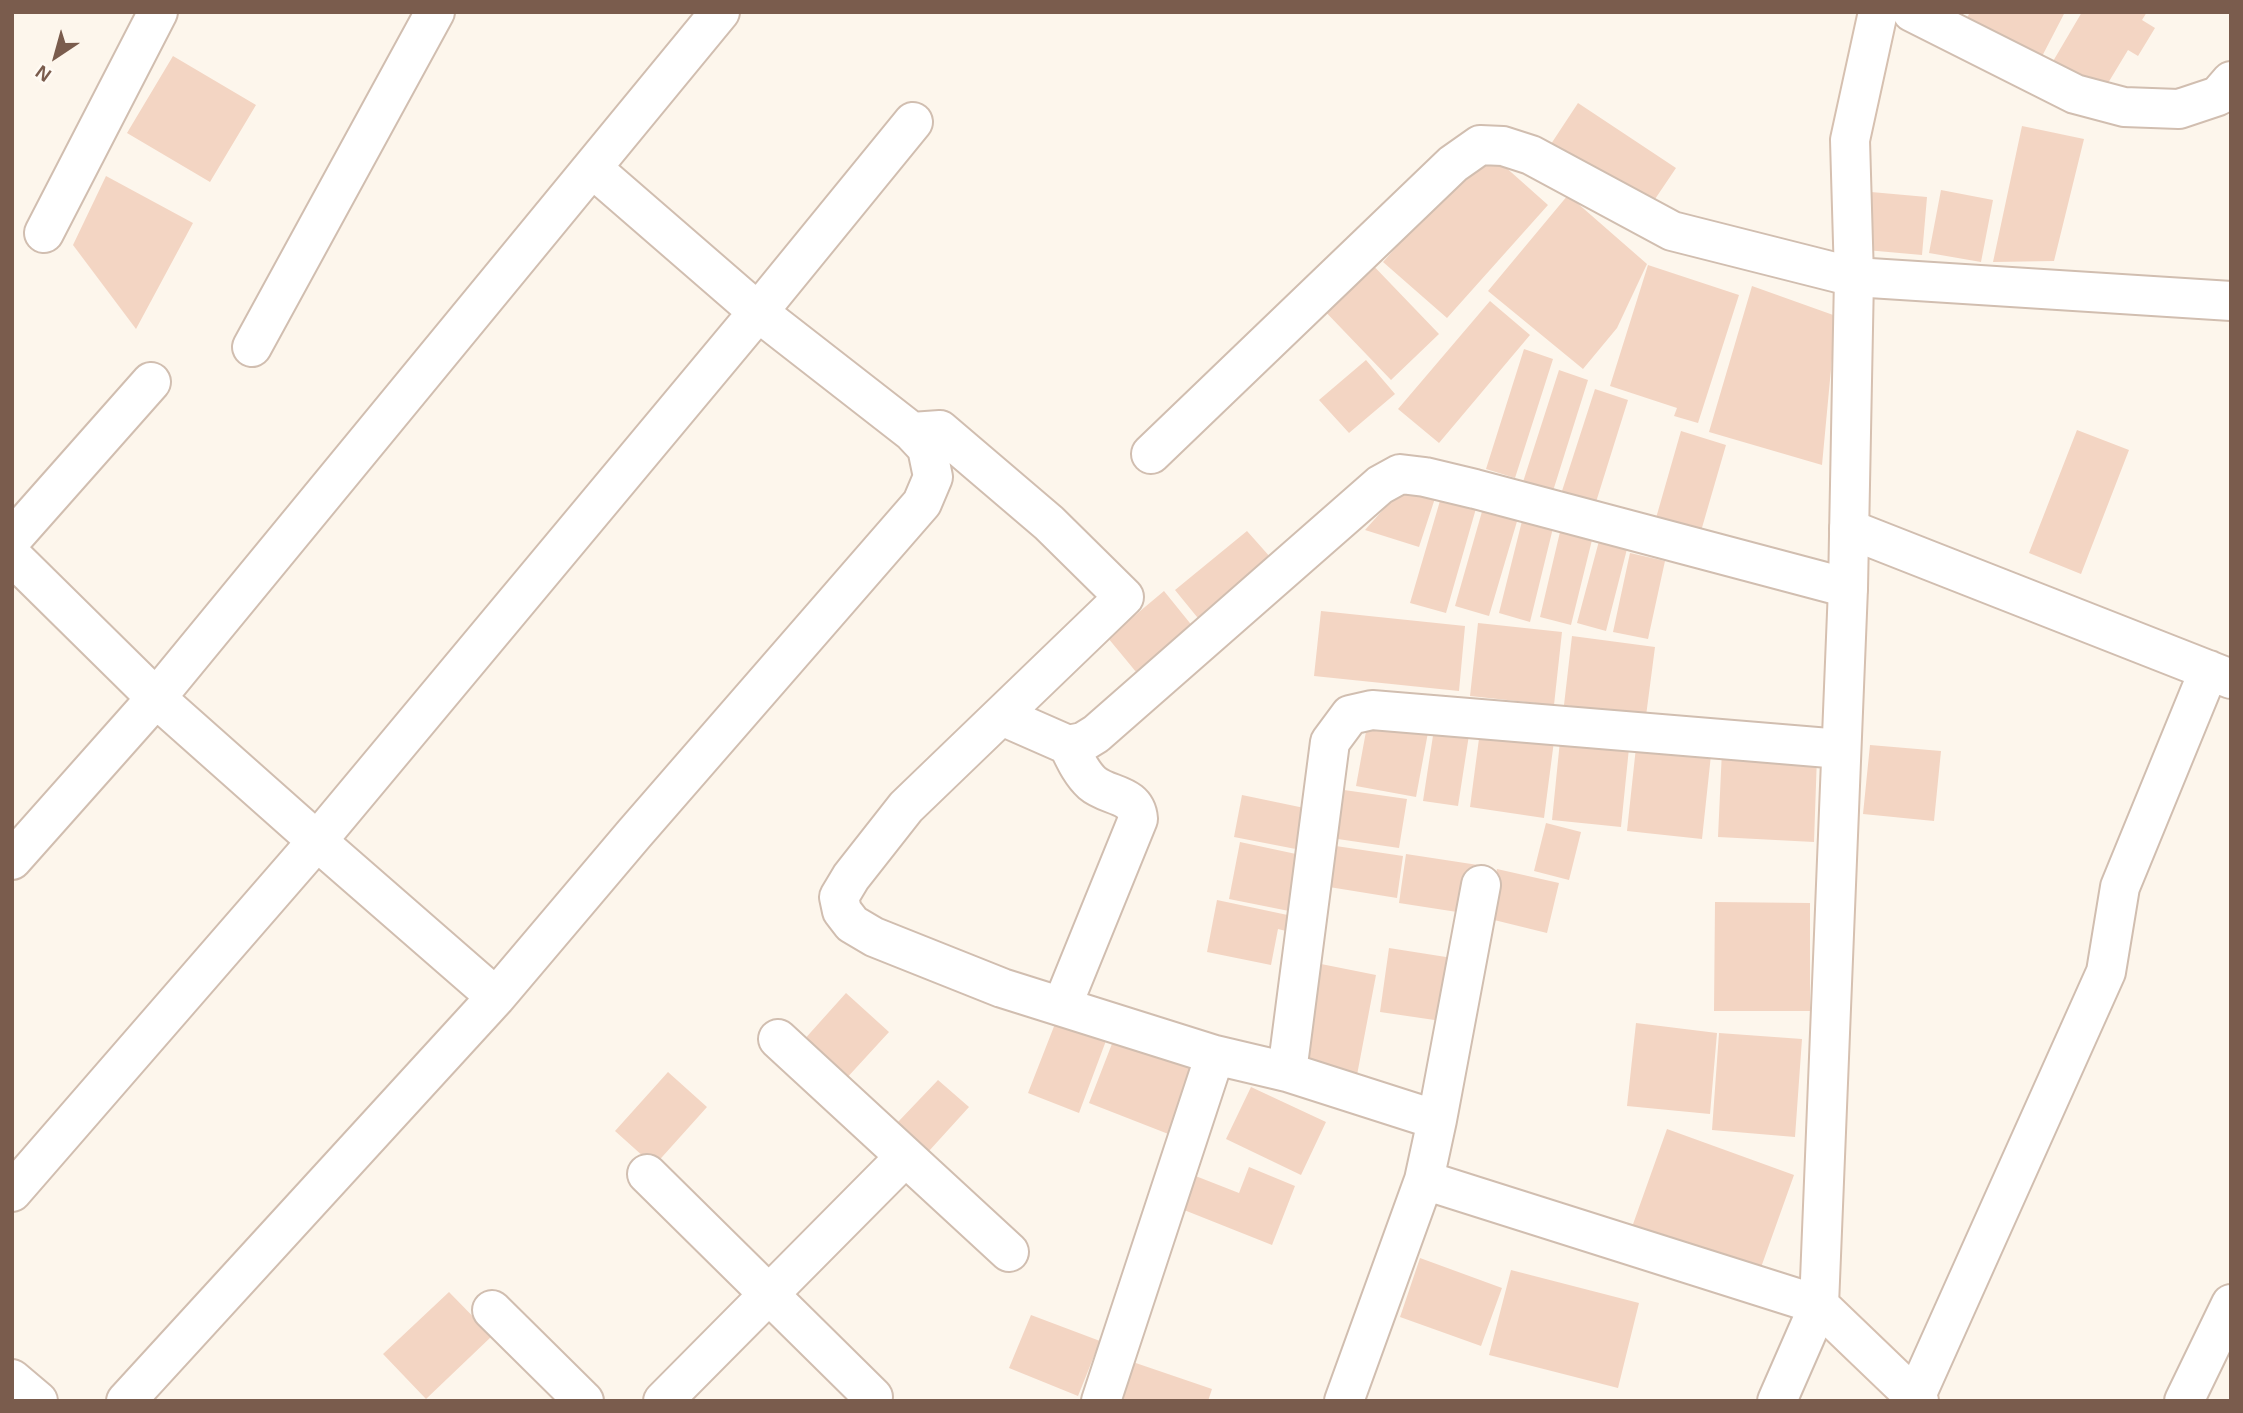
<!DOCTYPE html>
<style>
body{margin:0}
#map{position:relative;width:2243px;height:1413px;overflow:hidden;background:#fdf6ec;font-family:Helvetica,sans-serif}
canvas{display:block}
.frame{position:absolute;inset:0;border:14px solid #7a5c4d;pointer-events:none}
.north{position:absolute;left:21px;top:21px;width:70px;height:70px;-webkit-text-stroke:5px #fffaf3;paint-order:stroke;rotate:216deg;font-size:19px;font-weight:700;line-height:28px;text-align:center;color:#7a5c4d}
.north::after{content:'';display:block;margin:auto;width:24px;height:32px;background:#7a5c4d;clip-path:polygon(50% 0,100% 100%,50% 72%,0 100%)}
</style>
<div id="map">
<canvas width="2243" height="1413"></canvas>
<div class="frame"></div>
<div class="north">N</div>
</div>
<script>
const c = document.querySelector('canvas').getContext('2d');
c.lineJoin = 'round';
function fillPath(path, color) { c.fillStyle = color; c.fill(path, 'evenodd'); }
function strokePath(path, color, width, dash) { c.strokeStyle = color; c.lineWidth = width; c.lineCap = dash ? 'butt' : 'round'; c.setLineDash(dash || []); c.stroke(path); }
fillPath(new Path2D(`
 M 1970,12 L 2065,12 L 2037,66 L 1962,28 Z
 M 2082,12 L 2147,12 L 2142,20 L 2155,28 L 2138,56 L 2128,50 L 2102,93 L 2052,63 Z
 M 173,56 L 256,105 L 210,182 L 127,133 Z
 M 1578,103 L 1676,168 L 1649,208 L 1551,144 Z
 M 2022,126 L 2084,139 L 2054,261 L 1993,262 Z
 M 1484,148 L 1548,205 L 1447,318 L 1383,262 Z
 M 106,176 L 193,223 L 136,329 L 73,245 Z
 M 1941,190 L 1993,200 L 1981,262 L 1929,253 Z
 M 1871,192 L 1927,197 L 1922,255 L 1866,250 Z
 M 1568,195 L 1647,264 L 1617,328 L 1583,369 L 1488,291 Z
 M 1366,258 L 1439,334 L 1391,380 L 1318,304 Z
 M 1648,265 L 1739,295 L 1698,423 L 1674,416 L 1677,408 L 1610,386 Z
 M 1752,286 L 1836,316 L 1822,465 L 1709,432 Z
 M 1490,301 L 1530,335 L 1439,443 L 1398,409 Z
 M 1524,349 L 1553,359 L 1515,478 L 1486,469 Z
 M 1366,360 L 1395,394 L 1349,433 L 1319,400 Z
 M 1559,370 L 1588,380 L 1553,491 L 1523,482 Z
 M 1595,389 L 1628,400 L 1596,502 L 1562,491 Z
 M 2077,430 L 2129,450 L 2081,574 L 2029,553 Z
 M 1681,431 L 1726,445 L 1699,538 L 1654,525 Z
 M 1407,483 L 1439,486 L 1419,547 L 1365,530 Z
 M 1442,494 L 1477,505 L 1446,613 L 1410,603 Z
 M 1483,508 L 1518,518 L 1489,616 L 1455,606 Z
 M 1522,521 L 1553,528 L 1530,622 L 1499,613 Z
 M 1247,531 L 1279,567 L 1206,628 L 1175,590 Z
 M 1560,532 L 1592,540 L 1571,625 L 1540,617 Z
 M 1599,541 L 1627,549 L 1606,631 L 1577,623 Z
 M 1630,553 L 1665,561 L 1648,639 L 1613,632 Z
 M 1164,591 L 1202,638 L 1146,684 L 1108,638 Z
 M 1321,611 L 1465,626 L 1459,691 L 1314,676 Z
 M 1478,623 L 1562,632 L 1554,705 L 1470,696 Z
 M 1572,636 L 1655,647 L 1646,716 L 1564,705 Z
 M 1369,715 L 1429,727 L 1416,797 L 1356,786 Z
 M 1434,729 L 1469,735 L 1458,806 L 1423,801 Z
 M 1480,731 L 1554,741 L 1544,818 L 1470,807 Z
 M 1560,741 L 1629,748 L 1621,827 L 1552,820 Z
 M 1870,745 L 1941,751 L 1934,821 L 1863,814 Z
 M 1636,747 L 1711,755 L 1702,839 L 1627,831 Z
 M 1722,750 L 1817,756 L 1814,842 L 1718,837 Z
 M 1337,789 L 1407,799 L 1399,848 L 1331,838 Z
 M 1242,795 L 1314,810 L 1306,851 L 1234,837 Z
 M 1546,823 L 1581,832 L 1569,880 L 1534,871 Z
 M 1240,842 L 1310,857 L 1299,913 L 1229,899 Z
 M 1329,845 L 1403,856 L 1397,898 L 1323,886 Z
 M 1406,854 L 1478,865 L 1470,914 L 1399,903 Z
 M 1497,869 L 1559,883 L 1547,933 L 1486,918 Z
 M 1217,900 L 1297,917 L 1294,933 L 1278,929 L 1271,965 L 1207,952 Z
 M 1715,902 L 1810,903 L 1810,1011 L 1714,1011 Z
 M 1389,948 L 1465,960 L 1455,1023 L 1380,1012 Z
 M 1316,963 L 1376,975 L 1357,1075 L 1297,1063 Z
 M 846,993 L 889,1032 L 844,1081 L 802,1042 Z
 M 1060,1011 L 1110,1030 L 1079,1113 L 1028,1093 Z
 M 1636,1023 L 1717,1033 L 1710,1114 L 1627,1106 Z
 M 1719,1033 L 1802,1039 L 1795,1137 L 1712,1130 Z
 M 1115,1036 L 1203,1069 L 1176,1137 L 1089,1103 Z
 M 668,1072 L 707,1107 L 654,1166 L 615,1131 Z
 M 938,1080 L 969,1107 L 929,1151 L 898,1122 Z
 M 1251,1087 L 1326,1122 L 1301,1175 L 1226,1139 Z
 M 1667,1129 L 1794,1175 L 1759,1273 L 1632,1227 Z
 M 1249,1167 L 1295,1186 L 1272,1245 L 1179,1208 L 1193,1175 L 1239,1193 Z
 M 1420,1258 L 1502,1288 L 1481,1346 L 1400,1317 Z
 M 1511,1270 L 1639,1303 L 1618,1388 L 1489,1355 Z
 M 449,1292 L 492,1336 L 426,1399 L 383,1354 Z
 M 1031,1315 L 1100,1341 L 1078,1396 L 1009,1368 Z
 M 1124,1359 L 1212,1389 L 1208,1401 L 1110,1401 Z`), '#f3d5c3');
const street = new Path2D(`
 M 1912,12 L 2075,94 L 2124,107 L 2179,109 L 2218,96 L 2231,81
 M 44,233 L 158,12
 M 252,347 L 435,12
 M 912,432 L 940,430 L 1049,523 L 1124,597 L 906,807 L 851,877 L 839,897 L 842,911 L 852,924 L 874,937 L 1002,988 L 1215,1055
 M 1151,454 L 1453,164 L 1480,145 L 1503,146 L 1531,155 L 1672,231 L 1854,277 L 2231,301
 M 1849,529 L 2231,679
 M 12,539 L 151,382
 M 12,556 L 156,698 L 720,12
 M 1002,716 L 1068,745 L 1083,742 L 1096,734 L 1380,485 L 1400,474 L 1425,477 L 1475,489 L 1848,588
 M 12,860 L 156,698 L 317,841 L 496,997
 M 1481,885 L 1437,1120 L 1424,1180 L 1819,1305 L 1777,1401
 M 1062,1006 L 1138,819 C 1136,793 1108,797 1092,783 C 1081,773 1075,759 1068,745
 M 778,1039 L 1009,1252
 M 1437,1120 L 1287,1072 L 1330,742 L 1350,715 L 1372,710 L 1841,749
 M 647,1174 L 873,1397
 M 12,1192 L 317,841 L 758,312 L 913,122
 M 492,1310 L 584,1401
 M 12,1379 L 38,1401
 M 1915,1398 L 2106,972 L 2120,887 L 2209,670
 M 126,1401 L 496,997 L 634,834 L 922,503 L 933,477 L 927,448 L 912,432 L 758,312 L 592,168
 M 663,1401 L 905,1157
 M 1101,1401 L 1215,1055 L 1287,1072
 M 1344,1401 L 1424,1180
 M 2184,1401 L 2231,1304`);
const secondary = new Path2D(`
 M 1878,12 L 1850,140 L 1854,277 L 1848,588 L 1819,1305 L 1919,1401`);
strokePath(street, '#d1beb0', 42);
strokePath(secondary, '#d6c0b0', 42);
strokePath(street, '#fff', 38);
strokePath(secondary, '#fff', 38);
</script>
